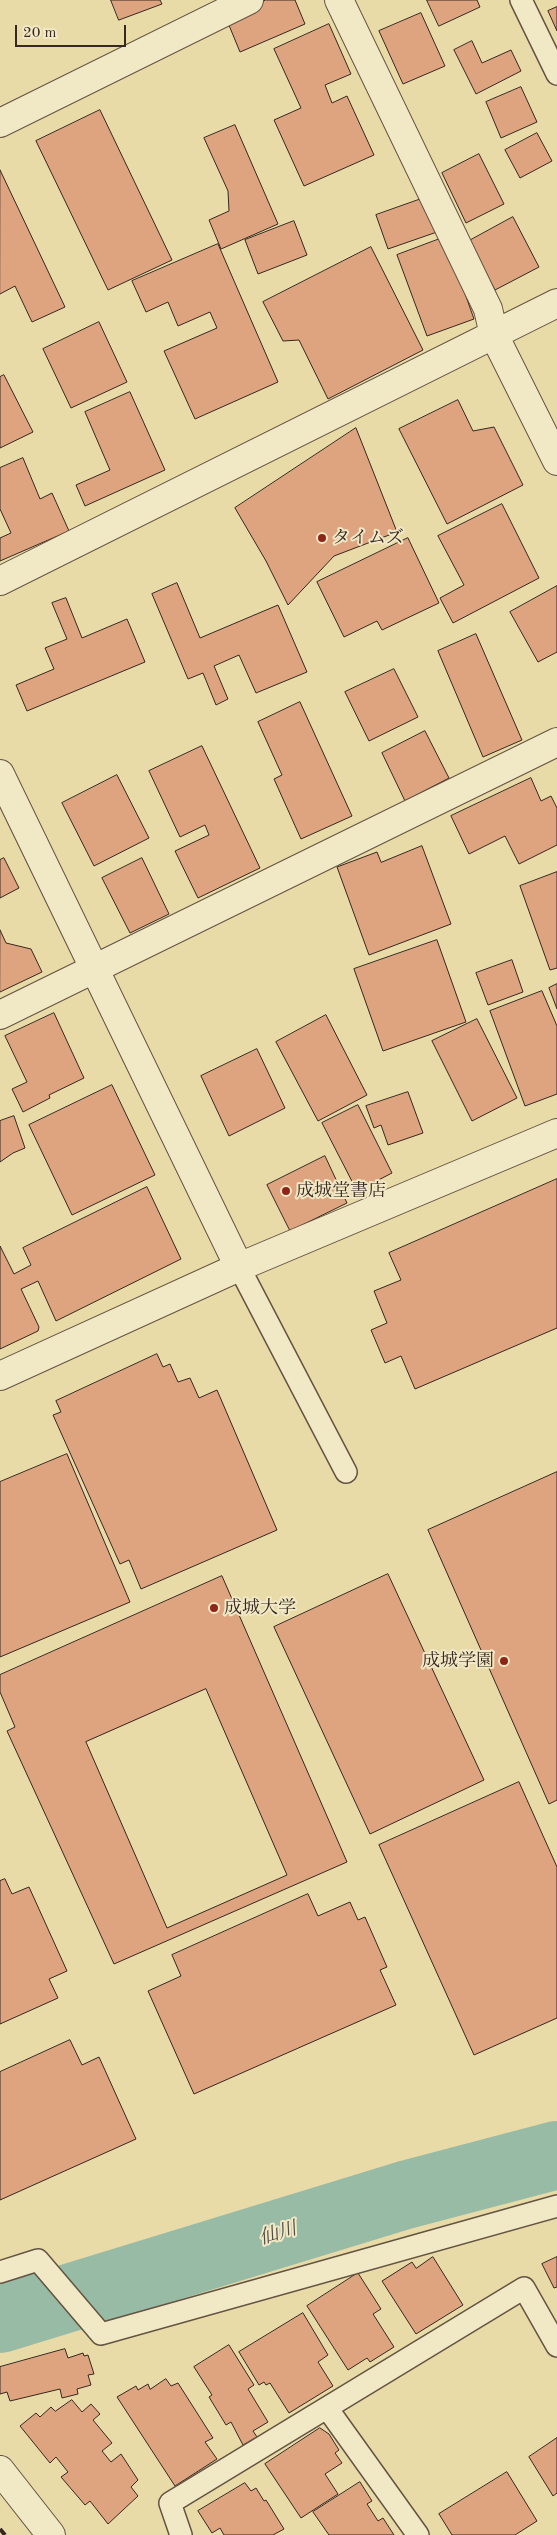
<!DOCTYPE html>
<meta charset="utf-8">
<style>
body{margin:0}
#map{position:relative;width:557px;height:2535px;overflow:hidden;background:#e9dba8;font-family:"Old Standard TT",serif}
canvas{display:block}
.scale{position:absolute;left:15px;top:25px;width:111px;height:22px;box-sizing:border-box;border:2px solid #362720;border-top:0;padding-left:6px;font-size:15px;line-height:18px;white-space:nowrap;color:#362720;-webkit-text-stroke:4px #f1e8c6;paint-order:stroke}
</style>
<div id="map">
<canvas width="557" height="2535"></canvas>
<div class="scale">20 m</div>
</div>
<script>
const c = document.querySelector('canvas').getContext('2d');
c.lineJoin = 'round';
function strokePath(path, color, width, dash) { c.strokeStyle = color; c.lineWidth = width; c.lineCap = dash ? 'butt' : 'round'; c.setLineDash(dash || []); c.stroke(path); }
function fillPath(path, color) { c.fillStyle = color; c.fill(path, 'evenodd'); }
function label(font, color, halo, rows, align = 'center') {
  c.font = font + ' "Old Standard TT","Noto Serif JP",serif'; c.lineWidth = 4; c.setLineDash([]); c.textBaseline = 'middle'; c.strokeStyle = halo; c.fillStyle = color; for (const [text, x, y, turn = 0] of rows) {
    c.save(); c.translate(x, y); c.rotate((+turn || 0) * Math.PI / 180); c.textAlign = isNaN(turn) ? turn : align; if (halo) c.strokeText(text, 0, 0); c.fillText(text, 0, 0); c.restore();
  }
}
strokePath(new Path2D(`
 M 0,2319 L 405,2195 L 557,2155`), '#98bba6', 68);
const building = new Path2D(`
 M 111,0 L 160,0 L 162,4 L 119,20 Z
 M 266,0 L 295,0 L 305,24 L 240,52 L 226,18 Z
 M 427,0 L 477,0 L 480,7 L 439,26 Z
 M 557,7 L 557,31 L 548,11 Z
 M 421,13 L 445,66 L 403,84 L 379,31 Z
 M 329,24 L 351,74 L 325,85 L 332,103 L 347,96 L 374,155 L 304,186 L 274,120 L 301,108 L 274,49 Z
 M 472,41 L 482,63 L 511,50 L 521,71 L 476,94 L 454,50 Z
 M 521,87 L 537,122 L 501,138 L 486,102 Z
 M 100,110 L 172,260 L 108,290 L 36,141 Z
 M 235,125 L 278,224 L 221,249 L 209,220 L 229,211 L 228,191 L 204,138 Z
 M 537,133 L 552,161 L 520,178 L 505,150 Z
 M 479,154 L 504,204 L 466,223 L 442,173 Z
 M 0,170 L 65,307 L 32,322 L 15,286 L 0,294 Z
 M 424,198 L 437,232 L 388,249 L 376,215 Z
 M 513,217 L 539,267 L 495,290 L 469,241 Z
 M 294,221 L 307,255 L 258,274 L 245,240 Z
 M 445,237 L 474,319 L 427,336 L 397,255 Z
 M 218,244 L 278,382 L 195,419 L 164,351 L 217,328 L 210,312 L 178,326 L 168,302 L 146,312 L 132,281 Z
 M 371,247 L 423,350 L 328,399 L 299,340 L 283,341 L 263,302 Z
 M 99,322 L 127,382 L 71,408 L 43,349 Z
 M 4,375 L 33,432 L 0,448 L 0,377 Z
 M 130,392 L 165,470 L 85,506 L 76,485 L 110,470 L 85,412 Z
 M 458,400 L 473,431 L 494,427 L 523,485 L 447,524 L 399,429 Z
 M 356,428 L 397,532 L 334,556 L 288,605 L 266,561 L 235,508 Z
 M 23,458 L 40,499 L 52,493 L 69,531 L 0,561 L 0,538 L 11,533 L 0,509 L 0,468 Z
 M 502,504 L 539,578 L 453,623 L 440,598 L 464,585 L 438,536 Z
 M 408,538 L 439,603 L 382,630 L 377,621 L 344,637 L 317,582 Z
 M 177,583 L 200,638 L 278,605 L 307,672 L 256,693 L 239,655 L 214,666 L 228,699 L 216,705 L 203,673 L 188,679 L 152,594 Z
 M 557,586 L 557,652 L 538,662 L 510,612 Z
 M 66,598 L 82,638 L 127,619 L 145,662 L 27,711 L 16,685 L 54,669 L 45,648 L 67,639 L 52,603 Z
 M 476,634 L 522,740 L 483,757 L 438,651 Z
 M 394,669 L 418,717 L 369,741 L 345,692 Z
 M 300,702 L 352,816 L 301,839 L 274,779 L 282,775 L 258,722 Z
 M 425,731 L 449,778 L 405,801 L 382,753 Z
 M 202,746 L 260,868 L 198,898 L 175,851 L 209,835 L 205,825 L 180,837 L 149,771 Z
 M 117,775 L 149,838 L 94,866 L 62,803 Z
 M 531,778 L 541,801 L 551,796 L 557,808 L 557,845 L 519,864 L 505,836 L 469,854 L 451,816 Z
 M 422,846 L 451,924 L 369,955 L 337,867 L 377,852 L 381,862 Z
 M 4,858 L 19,888 L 0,898 L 0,860 Z
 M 142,858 L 169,914 L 130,933 L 102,878 Z
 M 557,872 L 557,968 L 550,970 L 520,886 Z
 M 0,930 L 6,943 L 31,949 L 42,972 L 0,992 Z
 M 437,940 L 466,1022 L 383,1051 L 354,969 Z
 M 512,960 L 523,992 L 488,1005 L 476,973 Z
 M 557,984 L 557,1009 L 549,988 Z
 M 542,991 L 557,1026 L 557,1094 L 525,1106 L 490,1011 Z
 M 54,1013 L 84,1078 L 49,1095 L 50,1098 L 23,1112 L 12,1089 L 27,1082 L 5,1036 Z
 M 326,1015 L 367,1095 L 318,1121 L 276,1042 Z
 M 477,1019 L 517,1098 L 472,1121 L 432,1041 Z
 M 257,1049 L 285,1108 L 229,1136 L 201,1076 Z
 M 112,1085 L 155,1175 L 72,1215 L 29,1125 Z
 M 408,1092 L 423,1133 L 388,1145 L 381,1125 L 374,1128 L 366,1106 Z
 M 358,1105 L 392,1173 L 357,1191 L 322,1123 Z
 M 14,1116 L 25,1148 L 13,1153 L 0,1162 L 0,1121 Z
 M 325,1156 L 347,1203 L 290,1231 L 267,1185 Z
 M 557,1179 L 557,1328 L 415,1389 L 401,1356 L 385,1363 L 371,1330 L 387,1323 L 374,1291 L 401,1280 L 389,1253 Z
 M 147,1187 L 181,1259 L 56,1321 L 38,1281 L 21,1289 L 39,1327 L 38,1331 L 0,1349 L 0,1246 L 14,1274 L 31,1265 L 23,1248 Z
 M 157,1354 L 163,1367 L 170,1364 L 178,1382 L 190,1378 L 199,1398 L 217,1390 L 277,1530 L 141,1589 L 129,1560 L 120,1564 L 53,1415 L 61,1412 L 56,1401 Z
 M 67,1454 L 130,1602 L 0,1657 L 0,1482 Z
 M 557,1472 L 557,1800 L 549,1804 L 428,1530 Z
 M 388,1574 L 484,1780 L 370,1834 L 274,1627 Z
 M 222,1576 L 347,1862 L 114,1964 L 7,1731 L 15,1727 L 0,1692 L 0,1675 ZM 206,1689 L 287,1875 L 167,1928 L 86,1742 Z
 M 519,1782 L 557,1867 L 557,2018 L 474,2055 L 379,1845 Z
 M 5,1879 L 12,1894 L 29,1887 L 67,1971 L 49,1979 L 58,1998 L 0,2024 L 0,1881 Z
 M 308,1894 L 318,1916 L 350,1902 L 358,1920 L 365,1917 L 387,1967 L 380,1970 L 396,2005 L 194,2094 L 148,1991 L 181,1976 L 172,1955 Z
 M 70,2040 L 82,2065 L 99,2057 L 136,2139 L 0,2200 L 0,2072 Z
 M 433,2257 L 463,2305 L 416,2334 L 382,2281 L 412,2262 L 416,2268 Z
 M 557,2257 L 557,2287 L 554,2288 L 542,2264 Z
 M 358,2273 L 381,2309 L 373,2314 L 394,2347 L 370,2362 L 367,2358 L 348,2370 L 307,2306 Z
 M 303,2313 L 328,2355 L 318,2362 L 333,2386 L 289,2413 L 270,2383 L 266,2385 L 264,2382 L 259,2385 L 239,2352 Z
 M 229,2345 L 254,2385 L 248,2389 L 268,2422 L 253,2431 L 257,2437 L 243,2445 L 231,2422 L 226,2425 L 209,2397 L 212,2395 L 194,2367 Z
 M 65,2349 L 68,2358 L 83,2353 L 84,2356 L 88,2355 L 94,2374 L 88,2375 L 91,2385 L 77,2389 L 78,2394 L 62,2398 L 60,2389 L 10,2401 L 7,2392 L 0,2394 L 0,2367 Z
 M 166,2379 L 171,2386 L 178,2383 L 213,2438 L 205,2442 L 217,2459 L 175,2486 L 117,2397 L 136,2386 L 138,2390 L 148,2384 L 150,2389 Z
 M 72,2400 L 82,2412 L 91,2404 L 100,2414 L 93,2420 L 112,2443 L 102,2451 L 111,2462 L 121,2454 L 138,2480 L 131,2487 L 138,2496 L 108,2524 L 90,2501 L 85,2505 L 61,2477 L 68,2472 L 56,2457 L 50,2463 L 20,2426 L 36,2413 L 40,2417 L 51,2407 L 55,2411 Z
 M 320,2428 L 329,2434 L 339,2450 L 335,2453 L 342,2463 L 325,2474 L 338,2494 L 301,2518 L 265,2464 Z
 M 557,2438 L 557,2493 L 553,2496 L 529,2457 Z
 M 507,2472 L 537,2521 L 515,2535 L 452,2535 L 439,2514 Z
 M 360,2482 L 372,2501 L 367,2504 L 378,2521 L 383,2518 L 394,2535 L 329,2535 L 313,2512 Z
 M 245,2483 L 251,2491 L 256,2488 L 264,2501 L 266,2500 L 284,2529 L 273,2535 L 224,2535 L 220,2528 L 212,2533 L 198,2511 Z`);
fillPath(building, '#dea480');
strokePath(building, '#362720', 1);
const service = new Path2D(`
 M 521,0 L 557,74
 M 239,1267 L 346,1472
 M 0,2272 L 38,2260 L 101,2334 L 557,2206
 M 327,2408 L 418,2535
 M 181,2535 L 170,2503 L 524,2288 L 557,2346`);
const minor = new Path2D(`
 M 339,0 L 488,309 L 494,335 L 557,461
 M 0,123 L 249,0
 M 0,581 L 557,303
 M 0,1015 L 557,742
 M 0,1376 L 239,1267 L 557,1133
 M 0,2470 L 51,2535`);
const tertiary = new Path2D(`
 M 0,774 L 239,1267`);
strokePath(service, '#635442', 24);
strokePath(minor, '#635442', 30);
strokePath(tertiary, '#635442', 30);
strokePath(service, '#f1e8c6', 21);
strokePath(minor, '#f1e8c6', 28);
strokePath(tertiary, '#f1e8c6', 28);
strokePath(new Path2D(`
 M 0,2529 L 5,2535`), '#362720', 4, [9, 9]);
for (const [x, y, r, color] of [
 [322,538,5,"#8f2418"],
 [286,1191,5,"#8f2418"],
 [214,1608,5,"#8f2418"],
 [504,1661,5,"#8f2418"]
]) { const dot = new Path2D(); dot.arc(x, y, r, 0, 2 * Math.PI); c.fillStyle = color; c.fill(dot); strokePath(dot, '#f1e8c6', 2); }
label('18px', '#362720', '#f1e8c6', [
 ["タイムズ",332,538],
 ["成城堂書店",296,1191],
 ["成城大学",224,1608],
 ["成城学園",494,1661,"right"]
], 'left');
label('italic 19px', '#4e4c42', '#f1e8c6', [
 ["仙川",278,2234,-17]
]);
</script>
